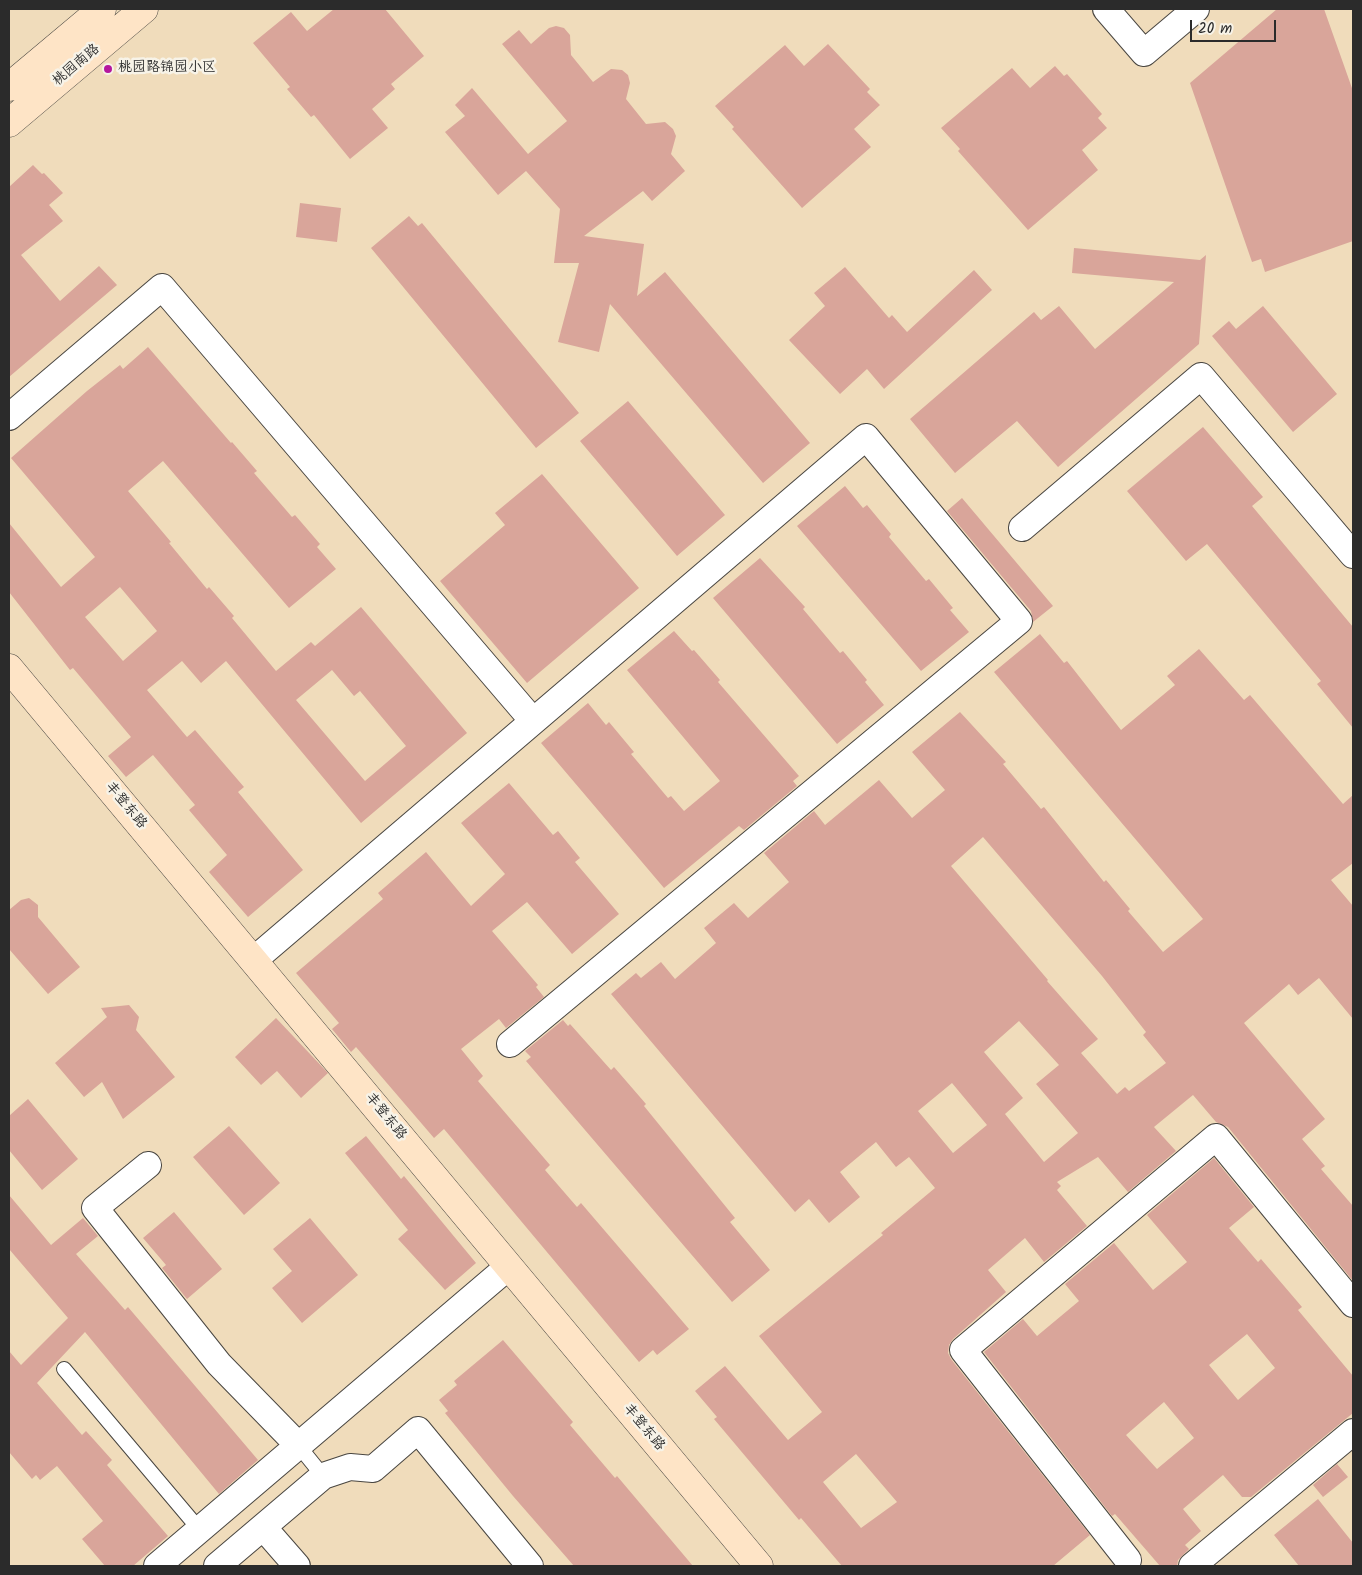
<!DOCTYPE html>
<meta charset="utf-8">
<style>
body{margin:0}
#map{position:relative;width:1362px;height:1575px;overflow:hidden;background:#f0dcbb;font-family:Kalam,sans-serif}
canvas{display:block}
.frame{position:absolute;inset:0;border:10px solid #2b2b2b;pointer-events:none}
.scale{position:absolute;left:1190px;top:20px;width:86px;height:22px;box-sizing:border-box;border:2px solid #2b2b2b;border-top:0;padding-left:6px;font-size:15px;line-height:18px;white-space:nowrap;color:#2b2b2b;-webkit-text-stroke:4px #f7f3e8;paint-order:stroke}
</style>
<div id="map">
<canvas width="1362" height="1575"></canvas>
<div class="frame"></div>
<div class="scale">20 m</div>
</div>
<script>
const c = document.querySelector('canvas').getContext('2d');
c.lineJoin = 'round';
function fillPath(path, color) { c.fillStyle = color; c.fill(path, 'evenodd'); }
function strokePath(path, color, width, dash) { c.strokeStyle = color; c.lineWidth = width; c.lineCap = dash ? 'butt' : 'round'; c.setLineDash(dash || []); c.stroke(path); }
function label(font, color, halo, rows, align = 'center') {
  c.font = font + ' Kalam,"LXGW WenKai TC",sans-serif'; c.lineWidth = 5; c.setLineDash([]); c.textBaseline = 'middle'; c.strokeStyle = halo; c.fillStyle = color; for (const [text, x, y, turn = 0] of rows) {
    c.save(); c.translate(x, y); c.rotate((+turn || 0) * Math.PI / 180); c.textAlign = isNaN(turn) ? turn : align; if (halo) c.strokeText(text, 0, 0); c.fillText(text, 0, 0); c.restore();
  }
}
fillPath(new Path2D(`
 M 334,9 L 385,9 L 424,56 L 391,84 L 395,89 L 372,109 L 388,128 L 350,159 L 314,115 L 311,117 L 287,89 L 290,87 L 253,43 L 291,12 L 307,31 Z
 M 1277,9 L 1324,9 L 1353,91 L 1353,241 L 1265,272 L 1261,259 L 1252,262 L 1190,83 Z
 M 556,26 L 564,28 L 570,35 L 571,55 L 593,82 L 611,69 L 622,70 L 628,75 L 630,83 L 626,99 L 646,124 L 665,122 L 673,129 L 676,136 L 671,154 L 685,171 L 652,201 L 643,191 L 584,236 L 644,244 L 637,296 L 665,272 L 810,443 L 763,483 L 610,304 L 599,352 L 558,342 L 579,263 L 554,263 L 560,209 L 526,171 L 498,195 L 445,132 L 465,116 L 455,105 L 472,88 L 528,154 L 567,121 L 502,44 L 519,30 L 531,44 L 549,28 Z
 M 828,44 L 870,89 L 867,92 L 880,105 L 854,129 L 871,147 L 802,208 L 732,129 L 734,127 L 715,106 L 785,45 L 804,66 Z
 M 1055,66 L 1064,76 L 1067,74 L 1102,114 L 1098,118 L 1107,128 L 1082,150 L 1098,170 L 1028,230 L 958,151 L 960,149 L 941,128 L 1012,68 L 1030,88 Z
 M 33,165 L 42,174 L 44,173 L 63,193 L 49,205 L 63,221 L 21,255 L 60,301 L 99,266 L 117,285 L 9,377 L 9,187 Z
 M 300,203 L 341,208 L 337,242 L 296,237 Z
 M 409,216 L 418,226 L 422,223 L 579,413 L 536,448 L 371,248 Z
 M 1074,248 L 1200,260 L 1206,255 L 1199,344 L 1058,467 L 1017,421 L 955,473 L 910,419 L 1034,312 L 1041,320 L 1059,306 L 1095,349 L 1174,282 L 1072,273 Z
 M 845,267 L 889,318 L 892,315 L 907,332 L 974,270 L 992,290 L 884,389 L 867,369 L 840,394 L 789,340 L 825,306 L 814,293 Z
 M 1263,306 L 1337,394 L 1293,432 L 1212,336 L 1229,321 L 1236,329 Z
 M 148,347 L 231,443 L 232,442 L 257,471 L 254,473 L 292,517 L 295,515 L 320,544 L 317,547 L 336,569 L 289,608 L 163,461 L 128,491 L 171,542 L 169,543 L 207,589 L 209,587 L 234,616 L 232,618 L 276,671 L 311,642 L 315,646 L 361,607 L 467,733 L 361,823 L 226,661 L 201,683 L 182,661 L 147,690 L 187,737 L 195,730 L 244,787 L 238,792 L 303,870 L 248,917 L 209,872 L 227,855 L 189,810 L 195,805 L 153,755 L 126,777 L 108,756 L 131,737 L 73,668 L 70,670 L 9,592 L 9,523 L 61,587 L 95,557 L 11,458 L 87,391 L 120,365 L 123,369 ZM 120,587 L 157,631 L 123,661 L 85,617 ZM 332,670 L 354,696 L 360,691 L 406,746 L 365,781 L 296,700 Z
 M 628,401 L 725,515 L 677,556 L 580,441 Z
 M 1203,427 L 1263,497 L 1252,506 L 1353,627 L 1353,728 L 1317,684 L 1321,681 L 1207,544 L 1186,561 L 1127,491 Z
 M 542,474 L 639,588 L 527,683 L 440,581 L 505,525 L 495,513 Z
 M 845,486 L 863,508 L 867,505 L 891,534 L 889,537 L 926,581 L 929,579 L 953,608 L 950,610 L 969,632 L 921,671 L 797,526 Z
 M 962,498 L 1053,606 L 1033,622 L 1031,611 L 947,511 Z
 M 760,558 L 805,607 L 803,609 L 840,653 L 843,651 L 867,680 L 865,682 L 884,705 L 837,744 L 713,598 Z
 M 674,631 L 692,651 L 694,650 L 720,680 L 718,682 L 799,776 L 793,781 L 797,786 L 744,830 L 739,826 L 664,888 L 541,743 L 588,703 L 606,725 L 609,722 L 634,752 L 631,754 L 668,798 L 671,796 L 684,811 L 720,781 L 627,670 Z
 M 1040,634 L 1064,663 L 1067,661 L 1121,730 L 1175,685 L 1167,676 L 1199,649 L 1244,700 L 1250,695 L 1343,804 L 1353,795 L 1353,863 L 1331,880 L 1353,906 L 1353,1019 L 1319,978 L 1298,995 L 1289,984 L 1244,1023 L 1325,1119 L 1302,1139 L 1325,1166 L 1321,1169 L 1353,1206 L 1353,1281 L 1228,1127 L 1216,1122 L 1193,1095 L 1154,1127 L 1176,1151 L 1128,1192 L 1098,1157 L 1057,1182 L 1061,1186 L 1057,1190 L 1087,1226 L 1044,1262 L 1025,1238 L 988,1270 L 1006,1292 L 953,1339 L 949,1345 L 948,1353 L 951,1359 L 1090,1535 L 1053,1566 L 842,1566 L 801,1518 L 799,1520 L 714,1419 L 717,1417 L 695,1391 L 725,1366 L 788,1440 L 822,1412 L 759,1336 L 883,1235 L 881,1233 L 935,1188 L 909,1157 L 896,1167 L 876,1142 L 840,1172 L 860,1197 L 829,1223 L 809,1199 L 795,1212 L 611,994 L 636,973 L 641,978 L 661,962 L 675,979 L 716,943 L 704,928 L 734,903 L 748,918 L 789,882 L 764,853 L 814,811 L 825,825 L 879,780 L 912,818 L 945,790 L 912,752 L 960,712 L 1006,762 L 1003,764 L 1041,809 L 1044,807 L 1104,882 L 1106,880 L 1130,909 L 1128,911 L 1163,952 L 1203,919 L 994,672 ZM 983,837 L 1102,976 L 1146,1032 L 1143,1035 L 1166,1063 L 1129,1091 L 1125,1087 L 1117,1094 L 1081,1053 L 1098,1039 L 1047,981 L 1048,980 L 951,866 ZM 1019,1021 L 1059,1065 L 1036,1084 L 1078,1133 L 1044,1162 L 1005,1114 L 1023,1098 L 984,1052 ZM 952,1083 L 987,1125 L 953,1153 L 918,1111 ZM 856,1454 L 897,1502 L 861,1528 L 823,1482 Z
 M 509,783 L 553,835 L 558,831 L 580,858 L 575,862 L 619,914 L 572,954 L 527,902 L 492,931 L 538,985 L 536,987 L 544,997 L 506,1028 L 499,1019 L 461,1049 L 483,1076 L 478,1081 L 550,1165 L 545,1170 L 577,1207 L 581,1203 L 689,1329 L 657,1355 L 653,1350 L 639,1362 L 444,1129 L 434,1138 L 356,1047 L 351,1052 L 332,1029 L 339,1023 L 296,973 L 383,899 L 378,893 L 426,852 L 471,906 L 505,874 L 461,823 Z
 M 29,898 L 38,905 L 38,917 L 80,967 L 48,994 L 9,949 L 9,910 L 21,900 Z
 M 129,1005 L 139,1017 L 136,1030 L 175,1077 L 123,1119 L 102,1082 L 84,1097 L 55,1063 L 107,1017 L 101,1008 Z
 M 276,1018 L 328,1073 L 301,1098 L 277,1071 L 261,1085 L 235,1057 Z
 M 563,1020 L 568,1026 L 570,1024 L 611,1070 L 614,1067 L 646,1104 L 644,1106 L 735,1218 L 730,1222 L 770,1270 L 732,1302 L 526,1061 L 531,1057 L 525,1051 Z
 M 28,1099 L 78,1159 L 42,1190 L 9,1150 L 9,1116 Z
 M 229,1126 L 280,1183 L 244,1215 L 193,1157 Z
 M 366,1136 L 401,1179 L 404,1176 L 476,1263 L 445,1290 L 398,1239 L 408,1230 L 345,1153 Z
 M 1214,1158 L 1254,1207 L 1229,1228 L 1258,1262 L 1261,1259 L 1302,1307 L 1298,1310 L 1353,1376 L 1353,1413 L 1251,1497 L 1242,1497 L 1223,1475 L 1183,1509 L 1201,1531 L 1185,1545 L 1189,1549 L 1178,1560 L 1177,1566 L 1160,1566 L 1115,1514 L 1112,1516 L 984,1352 L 1023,1319 L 1037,1336 L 1079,1301 L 1065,1284 L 1114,1243 L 1153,1290 L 1187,1262 L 1147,1215 ZM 1247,1334 L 1275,1368 L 1238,1400 L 1209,1365 ZM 1164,1402 L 1194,1438 L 1157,1469 L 1126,1435 Z
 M 9,1195 L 51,1245 L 83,1218 L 98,1236 L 76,1254 L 125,1310 L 128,1307 L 258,1460 L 219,1494 L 85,1332 L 37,1383 L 82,1435 L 86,1431 L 112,1460 L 107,1465 L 168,1536 L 133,1566 L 105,1566 L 82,1539 L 103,1521 L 57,1466 L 40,1480 L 36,1475 L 32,1479 L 9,1452 L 9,1351 L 21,1365 L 68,1318 L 9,1249 Z
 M 174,1212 L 222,1269 L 187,1299 L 162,1268 L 166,1265 L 143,1238 Z
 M 310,1218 L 358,1275 L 302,1323 L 272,1288 L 292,1271 L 273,1249 Z
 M 503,1340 L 573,1422 L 570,1425 L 615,1478 L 617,1476 L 693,1566 L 574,1566 L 513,1496 L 445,1413 L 448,1411 L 439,1400 L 457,1385 L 454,1381 Z
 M 1337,1464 L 1348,1477 L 1323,1497 L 1313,1485 Z
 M 1318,1499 L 1353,1543 L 1353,1566 L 1299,1566 L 1274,1535 Z`), '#d9a59a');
const lane = new Path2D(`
 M 64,1369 L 199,1529
 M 298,1445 L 323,1476`);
const street = new Path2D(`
 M 1106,9 L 1144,53 L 1196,9
 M 9,417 L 162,287 L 533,721
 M 1022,528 L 1201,376 L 1353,555
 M 255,959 L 866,437 L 1019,621 L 510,1044
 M 148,1165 L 95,1208 L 219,1364 L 298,1445
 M 263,1527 L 297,1566
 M 1128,1560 L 963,1350 L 1216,1137 L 1353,1304
 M 157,1566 L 508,1267
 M 217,1566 L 323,1476 L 350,1467 L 373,1469 L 418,1430 L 530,1566
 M 1192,1566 L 1353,1432`);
const secondary = new Path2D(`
 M 9,87 L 102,9
 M 9,123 L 144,9
 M 9,668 C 261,966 508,1268 759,1566`);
strokePath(lane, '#494641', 16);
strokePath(street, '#494641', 28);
strokePath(secondary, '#494641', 29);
strokePath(lane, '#fff', 14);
strokePath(street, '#fff', 26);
strokePath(secondary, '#fee4c6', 28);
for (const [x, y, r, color] of [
 [108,69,5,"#b5179e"]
]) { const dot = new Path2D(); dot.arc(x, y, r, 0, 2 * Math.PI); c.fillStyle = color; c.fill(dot); strokePath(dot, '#f7f3e8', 2); }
label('14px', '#2b2b2b', '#f7f3e8', [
 ["桃园南路",77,66,-40],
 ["丰登东路",125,806,50],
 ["丰登东路",385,1117,51],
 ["丰登东路",643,1428,50]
]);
label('14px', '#2b2b2b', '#f7f3e8', [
 ["桃园路锦园小区",118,69]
], 'left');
</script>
